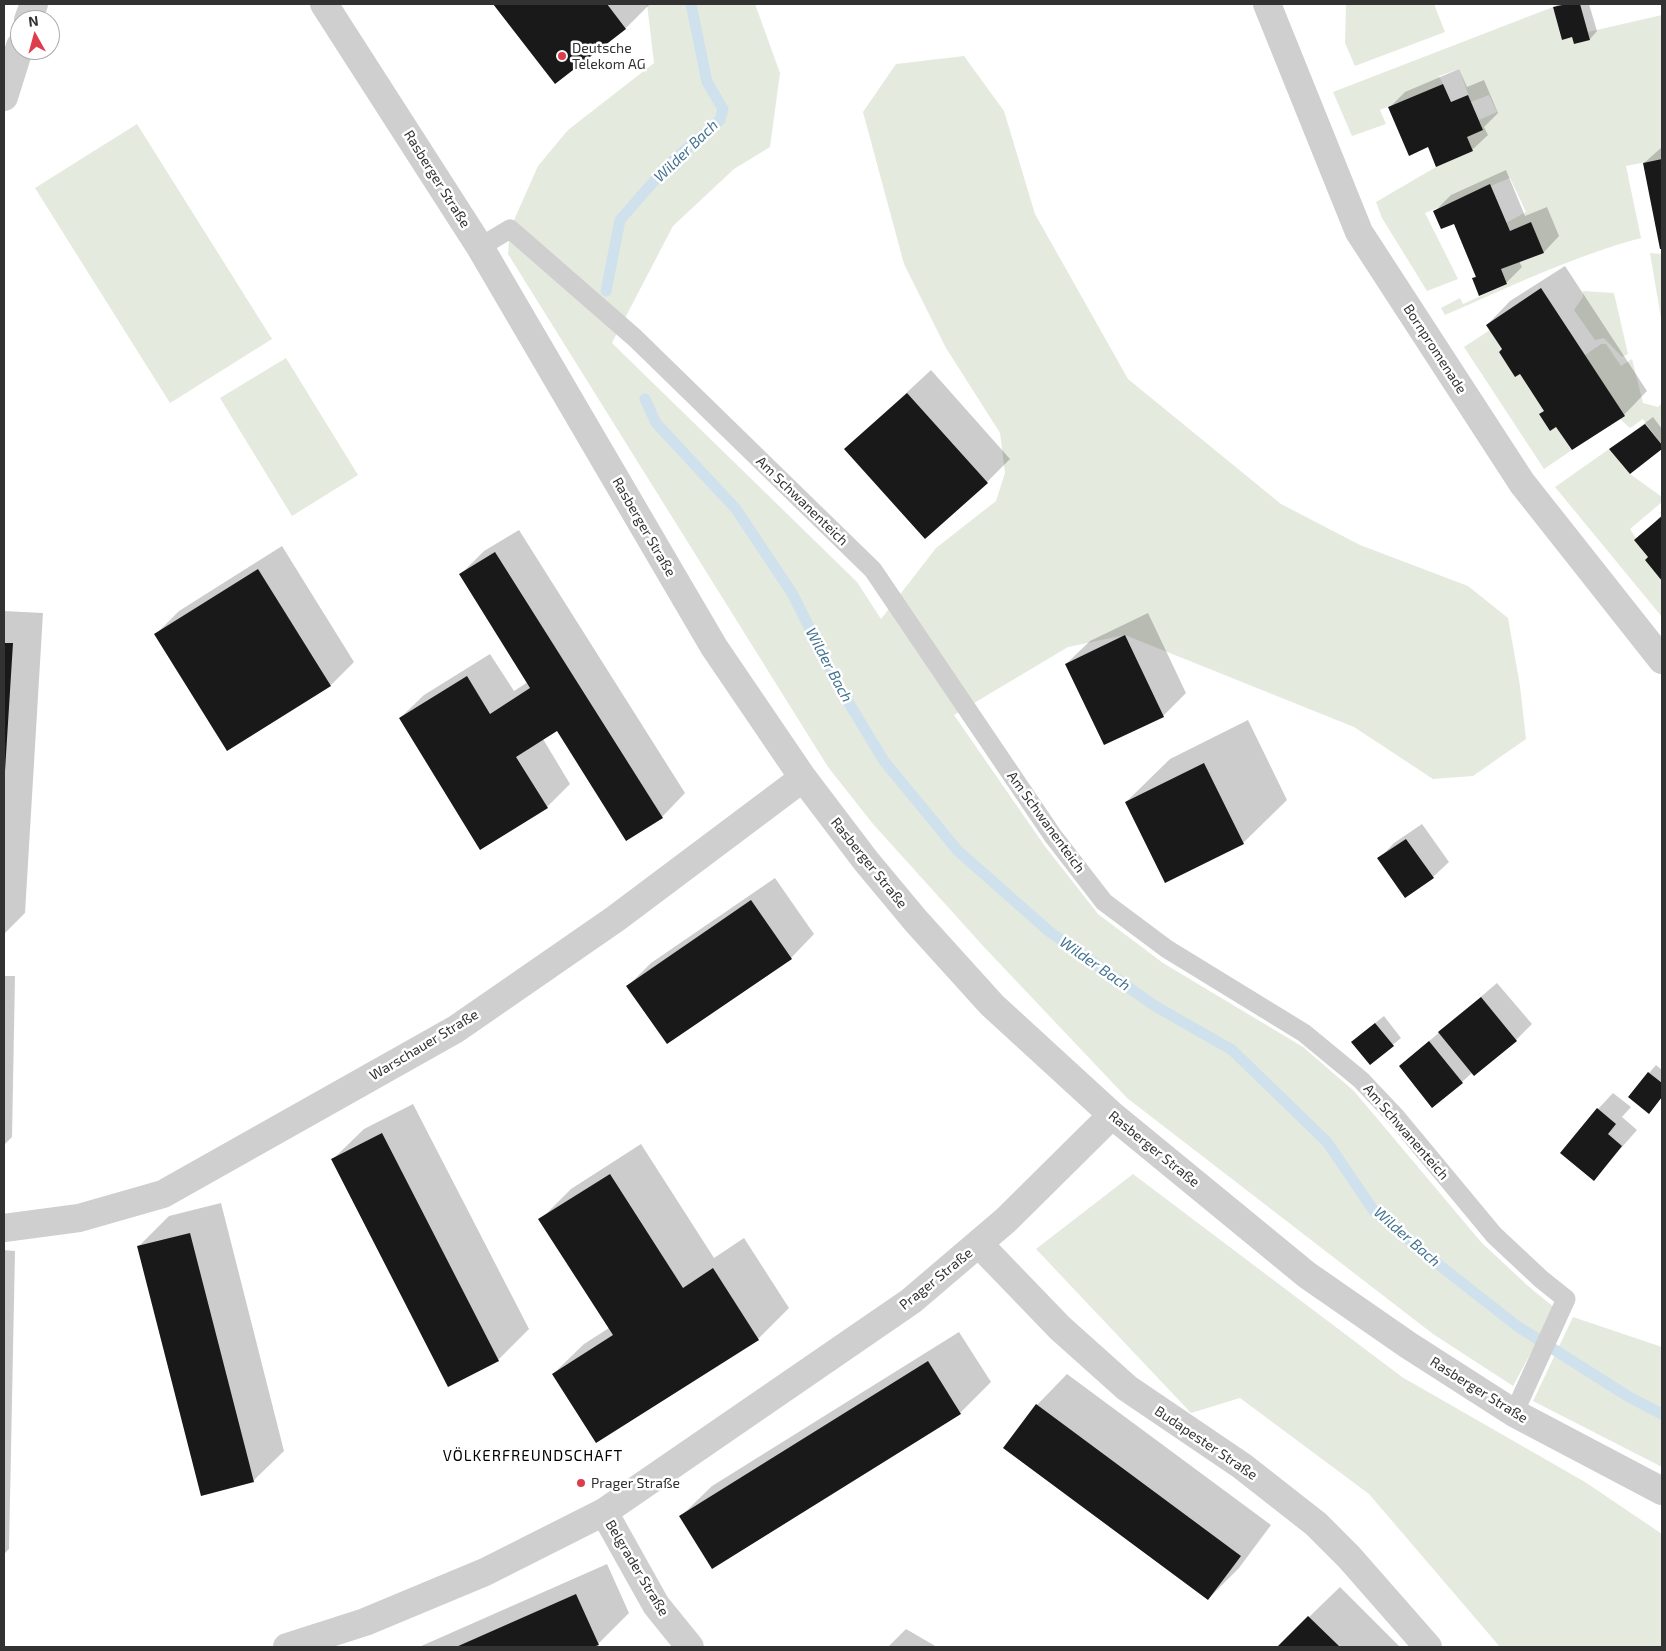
<!DOCTYPE html>
<meta charset="utf-8">
<style>
body{margin:0}
#map{position:relative;width:1666px;height:1651px;overflow:hidden;background:#fff;font-family:"Exo 2",sans-serif}
canvas{display:block}
.frame{position:absolute;inset:0;border:5px solid #323232;pointer-events:none}
.north{position:absolute;left:10px;top:10px;width:50px;height:50px;box-sizing:border-box;background:#fff;border:1px solid #adadad;border-radius:50%;rotate:353deg;font-size:14px;font-weight:700;line-height:20px;text-align:center;color:#323232}
.north::after{content:'';display:block;margin:auto;width:18px;height:22px;background:#de3e4c;clip-path:polygon(50% 0,100% 100%,50% 72%,0 100%)}
</style>
<div id="map">
<canvas width="1666" height="1651"></canvas>
<div class="frame"></div>
<div class="north">N</div>
</div>
<script>
const c = document.querySelector('canvas').getContext('2d');
c.lineJoin = 'round';
function fillPath(path, color) { c.fillStyle = color; c.fill(path, 'evenodd'); }
function strokePath(path, color, width, dash) { c.strokeStyle = color; c.lineWidth = width; c.lineCap = dash ? 'butt' : 'round'; c.setLineDash(dash || []); c.stroke(path); }
function label(font, color, halo, rows, align = 'center') {
  c.font = font + ' "Exo 2",sans-serif'; c.lineWidth = 5; c.setLineDash([]); c.textBaseline = 'middle'; c.strokeStyle = halo; c.fillStyle = color; for (const [text, x, y, turn = 0] of rows) {
    c.save(); c.translate(x, y); c.rotate((+turn || 0) * Math.PI / 180); c.textAlign = isNaN(turn) ? turn : align; if (halo) c.strokeText(text, 0, 0); c.fillText(text, 0, 0); c.restore();
  }
}
fillPath(new Path2D(`
 M 647,4 L 755,4 L 780,73 L 770,147 L 734,169 L 673,226 L 612,343 L 857,582 L 881,619 L 936,548 L 996,501 L 1005,473 L 1000,433 L 946,348 L 904,264 L 863,112 L 896,64 L 964,56 L 1004,111 L 1035,214 L 1128,379 L 1281,504 L 1360,545 L 1468,586 L 1508,618 L 1520,686 L 1526,739 L 1473,776 L 1433,779 L 1354,727 L 1125,635 L 1068,647 L 954,715 L 1044,845 L 1098,914 L 1163,963 L 1303,1047 L 1354,1091 L 1481,1242 L 1528,1286 L 1555,1308 L 1513,1386 L 1433,1334 L 1127,1098 L 984,947 L 873,824 L 828,767 L 508,254 L 510,229 L 538,166 L 568,130 L 654,63 Z
 M 1346,4 L 1434,4 L 1445,32 L 1355,66 L 1345,43 Z
 M 1553,7 L 1562,40 L 1572,37 L 1574,44 L 1590,40 L 1588,32 L 1662,15 L 1662,159 L 1626,166 L 1641,238 C 1573,256 1510,287 1445,315 L 1441,308 L 1460,298 L 1463,304 L 1507,284 L 1501,269 L 1544,253 L 1531,222 L 1510,231 L 1506,223 L 1526,212 L 1510,178 L 1425,213 L 1458,279 L 1427,291 L 1382,218 L 1376,202 L 1436,167 L 1473,151 L 1467,137 L 1483,130 L 1479,120 L 1497,112 L 1489,95 L 1471,102 L 1459,69 L 1439,76 L 1443,84 L 1380,110 L 1386,124 L 1352,136 L 1333,92 Z
 M 137,124 L 272,339 L 170,403 L 35,188 Z
 M 1650,253 L 1662,254 L 1662,324 Z
 M 1583,291 L 1614,293 L 1628,354 L 1622,357 L 1604,338 L 1595,340 L 1574,310 L 1583,297 Z
 M 1490,330 L 1502,349 L 1499,352 L 1515,376 L 1520,374 L 1544,411 L 1539,414 L 1550,431 L 1556,427 L 1572,450 L 1544,469 L 1464,347 Z
 M 1601,344 L 1606,344 L 1621,366 L 1632,359 L 1643,403 L 1658,407 L 1662,403 L 1662,445 L 1643,419 L 1630,428 L 1620,419 L 1585,355 Z
 M 286,358 L 358,475 L 292,516 L 220,398 Z
 M 1609,449 L 1630,474 L 1662,497 L 1662,502 L 1630,529 L 1636,538 L 1634,540 L 1648,557 L 1645,560 L 1662,581 L 1662,617 L 1555,487 Z
 M 1133,1174 L 1402,1377 L 1585,1482 L 1662,1534 L 1662,1647 L 1500,1647 L 1369,1494 L 1240,1398 L 1191,1413 L 1036,1249 Z
 M 1573,1317 L 1662,1347 L 1662,1467 L 1533,1401 Z`), '#e5eade');
fillPath(new Path2D(`
 M 494,4 L 650,4 L 626,28 L 555,82 Z
 M 1558,4 L 1589,4 L 1597,31 L 1590,39 L 1573,35 L 1554,8 Z
 M 1459,69 L 1467,87 L 1484,80 L 1498,113 L 1484,127 L 1488,135 L 1472,150 L 1428,146 L 1389,108 L 1405,92 Z
 M 1662,147 L 1662,248 L 1661,248 L 1644,163 Z
 M 1506,170 L 1525,216 L 1547,207 L 1559,236 L 1544,252 L 1519,261 L 1522,267 L 1507,282 L 1480,294 L 1473,279 L 1476,276 L 1455,222 L 1435,211 L 1451,195 Z
 M 1565,266 L 1647,391 L 1624,415 L 1545,410 L 1487,325 L 1510,301 Z
 M 931,370 L 1010,459 L 987,482 L 846,449 Z
 M 1653,417 L 1662,429 L 1662,447 L 1630,473 L 1611,449 Z
 M 1662,515 L 1662,579 L 1647,560 L 1650,557 L 1636,540 Z
 M 519,530 L 685,793 L 662,817 L 557,729 L 543,739 L 570,784 L 547,807 L 400,718 L 424,695 L 490,654 L 514,691 L 528,682 L 460,575 L 484,551 Z
 M 282,546 L 354,662 L 331,685 L 228,749 L 156,634 L 179,611 Z
 M 4,611 L 43,613 L 25,913 L 4,934 Z
 M 1148,613 L 1186,693 L 1163,716 L 1066,664 L 1090,641 Z
 M 1248,720 L 1287,800 L 1243,843 L 1126,802 L 1170,759 Z
 M 1422,824 L 1449,862 L 1433,877 L 1379,859 L 1394,843 Z
 M 775,878 L 814,934 L 791,958 L 628,986 L 651,963 Z
 M 4,976 L 15,976 L 12,1137 L 4,1145 Z
 M 1497,983 L 1532,1024 L 1516,1040 L 1475,1074 L 1473,1072 L 1462,1082 L 1400,1066 Z
 M 1384,1016 L 1401,1038 L 1370,1064 L 1360,1035 Z
 M 1656,1065 L 1662,1070 L 1662,1097 L 1656,1104 L 1649,1073 Z
 M 1613,1093 L 1631,1107 L 1622,1117 L 1637,1130 L 1594,1179 L 1598,1109 Z
 M 413,1104 L 529,1329 L 498,1360 L 449,1385 L 333,1159 L 364,1129 Z
 M 641,1144 L 714,1258 L 744,1238 L 789,1308 L 758,1339 L 596,1442 L 553,1374 L 584,1344 L 609,1328 L 540,1220 L 571,1189 Z
 M 221,1203 L 284,1451 L 253,1481 L 139,1246 L 169,1216 Z
 M 4,1250 L 15,1251 L 9,1549 L 4,1554 Z
 M 959,1332 L 991,1382 L 960,1413 L 681,1516 L 712,1486 Z
 M 1067,1374 L 1271,1525 L 1239,1568 L 1208,1599 L 1037,1405 Z
 M 607,1564 L 629,1613 L 598,1644 L 590,1647 L 419,1647 Z
 M 1340,1587 L 1400,1647 L 1278,1647 Z
 M 906,1629 L 937,1647 L 888,1647 Z`), '#0003');
strokePath(new Path2D(`
 M 606,291 L 620,220 L 669,164 L 720,120 L 723,109 L 707,82 L 691,4
 M 645,399 L 656,423 L 736,509 L 792,593 L 838,685 L 884,761 L 958,851 L 1050,932 L 1155,1006 L 1232,1050 L 1327,1142 L 1374,1211 L 1443,1268 L 1517,1326 L 1629,1397 L 1662,1414`), '#cee1ec', 11);
fillPath(new Path2D(`
 M 493,4 L 607,4 L 626,29 L 555,84 Z
 M 1567,4 L 1580,4 L 1590,40 L 1574,44 L 1572,37 L 1562,40 L 1553,7 Z
 M 1443,84 L 1451,102 L 1468,95 L 1483,130 L 1467,137 L 1473,151 L 1436,167 L 1428,147 L 1409,156 L 1388,107 Z
 M 1662,159 L 1662,249 L 1660,249 L 1643,163 Z
 M 1490,184 L 1510,231 L 1531,222 L 1544,253 L 1501,269 L 1507,284 L 1479,296 L 1472,278 L 1476,277 L 1454,224 L 1441,229 L 1433,211 Z
 M 1541,288 L 1625,416 L 1572,450 L 1556,427 L 1550,431 L 1539,414 L 1544,411 L 1520,374 L 1515,377 L 1499,352 L 1502,349 L 1486,325 Z
 M 907,393 L 988,483 L 925,539 L 844,449 Z
 M 1645,424 L 1662,445 L 1662,449 L 1630,474 L 1609,449 Z
 M 1662,516 L 1662,581 L 1645,560 L 1648,557 L 1634,540 Z
 M 495,552 L 663,818 L 626,841 L 557,731 L 516,757 L 548,808 L 480,850 L 399,718 L 467,676 L 490,714 L 530,688 L 459,574 Z
 M 258,569 L 331,686 L 227,751 L 154,634 Z
 M 1125,635 L 1164,717 L 1104,745 L 1065,664 Z
 M 4,643 L 13,643 L 5,771 L 4,771 Z
 M 1204,763 L 1244,844 L 1165,883 L 1125,802 Z
 M 1406,839 L 1434,878 L 1405,898 L 1377,858 Z
 M 751,900 L 792,959 L 667,1044 L 626,986 Z
 M 1481,997 L 1517,1041 L 1474,1076 L 1438,1032 Z
 M 1375,1023 L 1394,1046 L 1370,1065 L 1351,1042 Z
 M 1429,1041 L 1463,1083 L 1432,1108 L 1399,1066 Z
 M 1648,1072 L 1662,1083 L 1662,1097 L 1649,1114 L 1628,1097 Z
 M 1597,1108 L 1616,1124 L 1608,1134 L 1622,1146 L 1594,1181 L 1560,1153 Z
 M 382,1133 L 499,1361 L 448,1387 L 331,1159 Z
 M 610,1174 L 683,1288 L 713,1268 L 759,1340 L 596,1443 L 552,1374 L 613,1335 L 538,1219 Z
 M 190,1233 L 254,1482 L 201,1496 L 137,1246 Z
 M 928,1361 L 961,1414 L 712,1569 L 679,1516 Z
 M 1036,1404 L 1241,1556 L 1208,1600 L 1003,1448 Z
 M 576,1594 L 599,1645 L 593,1647 L 456,1647 Z
 M 1308,1616 L 1340,1647 L 1277,1647 Z`), '#191919');
strokePath(new Path2D(`
 M 480,247 L 510,229 L 635,338 L 873,570 L 1053,836 L 1104,902 L 1167,949 L 1304,1033 L 1361,1080 L 1396,1117 L 1494,1235 L 1541,1279 L 1566,1299 L 1514,1413`), '#cfcfcf', 19);
strokePath(new Path2D(`
 M 324,4 L 480,247 L 714,647 L 803,778 L 866,861 L 916,921 L 992,1005 L 1112,1115 L 1307,1275 L 1408,1345 L 1514,1413 L 1662,1491
 M 1267,4 L 1359,232 L 1522,483 L 1662,660
 M 28,20 L 34,4
 M 4,97 L 20,46
 M 4,1228 L 79,1218 L 163,1194 L 456,1029 L 615,919 L 803,778
 M 979,1244 L 1060,1328 L 1127,1388 L 1242,1466 L 1316,1524 L 1349,1557 L 1428,1647
 M 604,1512 L 656,1605 L 690,1647
 M 287,1647 L 365,1622 L 485,1572 L 604,1512 L 911,1301 L 1006,1220 L 1112,1115`), '#cfcfcf', 28);
for (const [x, y, r, color] of [
 [562,56,5,"#de3e4c"],
 [581,1483,5,"#de3e4c"]
]) { const dot = new Path2D(); dot.arc(x, y, r, 0, 2 * Math.PI); c.fillStyle = color; c.fill(dot); strokePath(dot, '#fff', 2); }
label('14px', '#323232', '#fff', [
 ["Deutsche",572,48],
 ["Telekom AG",572,64],
 ["Prager Straße",591,1483]
], 'left');
label('14px', '#323232', '#fff', [
 ["Rasberger Straße",437,179,58],
 ["Bornpromenade",1435,349,57],
 ["Am Schwanenteich",802,501,44],
 ["Rasberger Straße",644,527,60],
 ["Am Schwanenteich",1046,822,54],
 ["Rasberger Straße",869,863,51],
 ["Warschauer Straße",424,1045,-31],
 ["Am Schwanenteich",1406,1132,49],
 ["Rasberger Straße",1154,1149,39],
 ["Prager Straße",936,1279,-39],
 ["Rasberger Straße",1479,1390,32],
 ["Budapester Straße",1206,1443,34],
 ["Belgrader Straße",637,1568,59]
]);
label('italic 15px', '#427391', '#fff', [
 ["Wilder Bach",686,151,-44],
 ["Wilder Bach",829,665,62],
 ["Wilder Bach",1095,964,35],
 ["Wilder Bach",1407,1237,41]
]);
c.letterSpacing = '1px';
label('15px', '#000', '#fff', [
 ["VÖLKERFREUNDSCHAFT",533,1456]
]);
c.letterSpacing = '0px';
</script>
